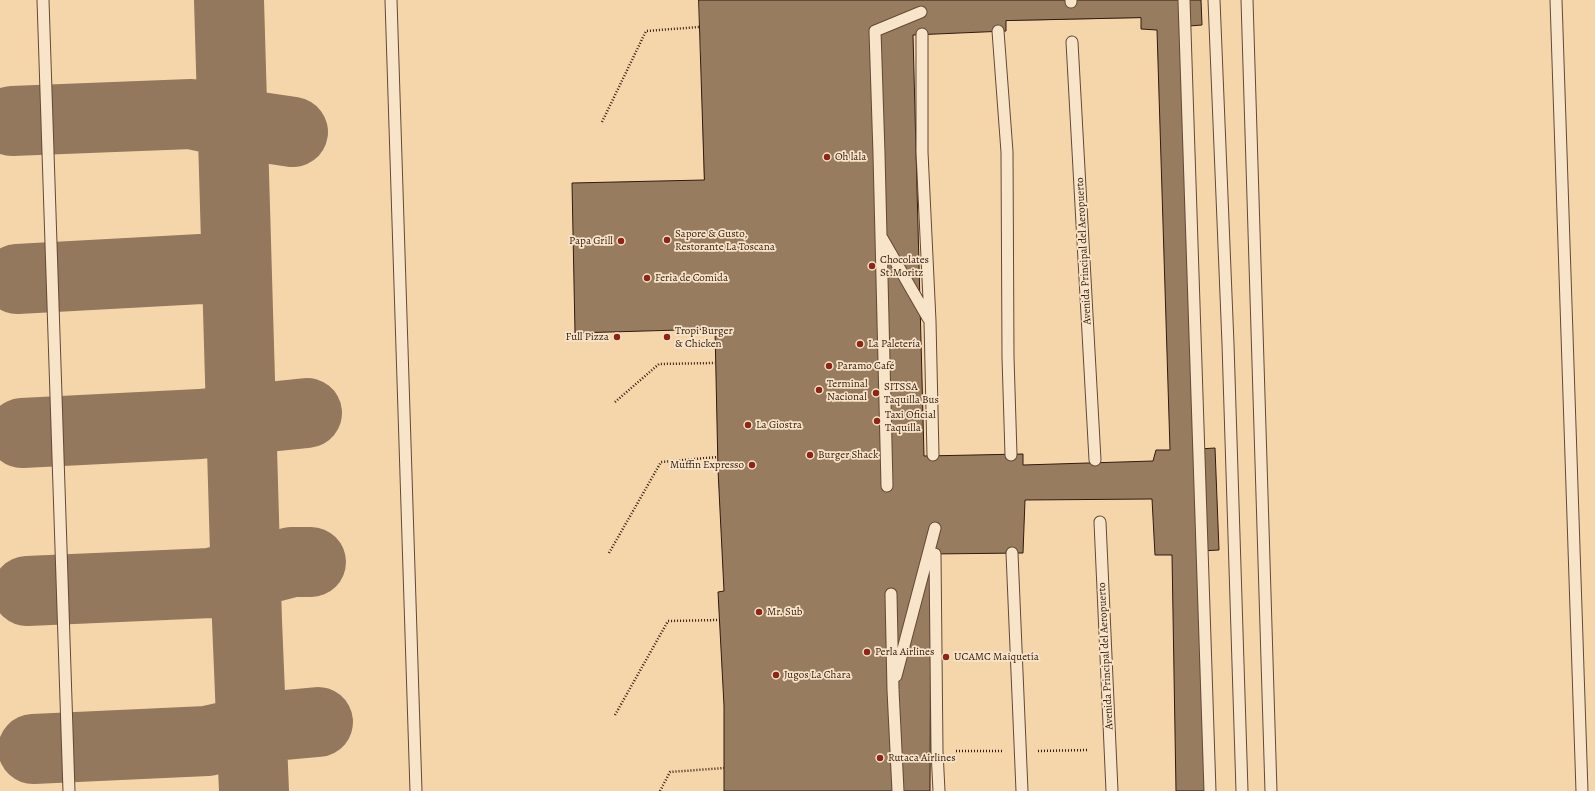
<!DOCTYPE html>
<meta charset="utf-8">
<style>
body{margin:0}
canvas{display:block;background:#f5d6ab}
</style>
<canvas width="1595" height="791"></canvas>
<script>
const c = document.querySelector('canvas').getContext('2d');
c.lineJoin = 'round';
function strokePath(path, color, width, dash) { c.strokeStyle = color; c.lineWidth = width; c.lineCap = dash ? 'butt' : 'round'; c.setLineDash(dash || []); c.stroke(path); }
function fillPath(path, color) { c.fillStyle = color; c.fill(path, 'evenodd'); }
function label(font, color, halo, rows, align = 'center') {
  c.font = font + ' Alegreya,serif'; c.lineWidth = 3.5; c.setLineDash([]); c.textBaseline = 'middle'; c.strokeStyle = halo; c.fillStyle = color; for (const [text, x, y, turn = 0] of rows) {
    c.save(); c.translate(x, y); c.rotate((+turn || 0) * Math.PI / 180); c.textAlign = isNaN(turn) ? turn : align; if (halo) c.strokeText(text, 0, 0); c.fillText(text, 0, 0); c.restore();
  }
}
strokePath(new Path2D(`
 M 229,0 L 247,621 L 254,791
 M 12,121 L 191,114 L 232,123 L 293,132
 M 17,279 L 201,269
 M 22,433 L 200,424 L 307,413
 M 27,591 L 211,583 L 292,562 L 311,562
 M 33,749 L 207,741 L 274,726 L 318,722`), '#94785d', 70);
const building = new Path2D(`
 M 699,0 L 1201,0 L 1202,25 L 1189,26 L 1198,449 L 1215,448 L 1219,550 L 1201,551 L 1209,791 L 1176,791 L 1172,555 L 1155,555 L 1152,499 L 1025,500 L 1023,553 L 931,554 L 930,791 L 724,791 L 724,706 L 718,592 L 724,591 L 718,470 L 715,329 L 575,333 L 572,183 L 704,180 ZM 1141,18 L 1141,29 L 1157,30 L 1170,450 L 1156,450 L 1153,461 L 1023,465 L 1023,454 L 924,456 L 913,35 L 1006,31 L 1006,21 Z`);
fillPath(building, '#977c60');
strokePath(building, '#321a0f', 1);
const lane = new Path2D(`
 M 43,0 L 69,791
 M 391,0 L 416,791
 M 1071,0 L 1071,2
 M 1184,0 L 1210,791
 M 1214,0 L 1228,344 L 1242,791
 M 1247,0 L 1271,791
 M 1556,0 L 1582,791
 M 998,31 L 1007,152 L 1008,357 L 1011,455
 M 922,34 L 922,152 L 930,321 L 933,455
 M 1072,42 L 1095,460
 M 882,238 L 928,318
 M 887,486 L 879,154 L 875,31 L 921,12
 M 1100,522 L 1112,791
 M 1012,553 L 1022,791
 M 935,554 L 937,751 L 939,791
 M 891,594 L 893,690 L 898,791
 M 896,676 L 935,528`);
strokePath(lane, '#634936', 13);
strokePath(new Path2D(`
 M 602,122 L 646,31 L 699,27
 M 615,402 L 659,364 L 715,363
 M 609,553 L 661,462 L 718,457
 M 615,715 L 668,621 L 719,620
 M 956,751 L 1003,751
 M 1038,751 L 1088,750
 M 660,791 L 670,772 L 724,768`), '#321a0f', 2.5, [1, 2]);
strokePath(lane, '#f8e4c8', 11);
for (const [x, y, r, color] of [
 [827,157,4,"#8f2418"],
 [667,240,4,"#8f2418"],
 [621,241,4,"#8f2418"],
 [872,266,4,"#8f2418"],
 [647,278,4,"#8f2418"],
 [617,337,4,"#8f2418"],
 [667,337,4,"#8f2418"],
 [860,344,4,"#8f2418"],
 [829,366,4,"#8f2418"],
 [819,390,4,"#8f2418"],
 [876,393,4,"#8f2418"],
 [877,421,4,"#8f2418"],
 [748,425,4,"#8f2418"],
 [810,455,4,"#8f2418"],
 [752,465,4,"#8f2418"],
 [759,612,4,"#8f2418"],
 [867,652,4,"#8f2418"],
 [946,657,4,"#8f2418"],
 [776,675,4,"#8f2418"],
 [880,758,4,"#8f2418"]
]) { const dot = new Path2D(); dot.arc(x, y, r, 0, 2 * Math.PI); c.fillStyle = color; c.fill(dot); strokePath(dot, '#f8e4c8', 1.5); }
label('11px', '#321a0f', '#f8e4c8', [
 ["Oh lala",835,157],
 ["Sapore & Gusto,",675,234],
 ["Restorante La Toscana",675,247],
 ["Papa Grill",613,241,"right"],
 ["Chocolates",880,260],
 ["St.Moritz",880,273],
 ["Feria de Comida",655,278],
 ["Tropi Burger",675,331],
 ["& Chicken",675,344],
 ["Full Pizza",609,337,"right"],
 ["La Paletería",868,344],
 ["Paramo Café",837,366],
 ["Terminal",827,384],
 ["Nacional",827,397],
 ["SITSSA",884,387],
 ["Taquilla Bus",884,400],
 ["Taxi Oficial",885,415],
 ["Taquilla",885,428],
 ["La Giostra",756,425],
 ["Burger Shack",818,455],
 ["Muffin Expresso",744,465,"right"],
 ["Mr. Sub",767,612],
 ["Perla Airlines",875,652],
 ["UCAMC Maiquetía",954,657],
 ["Jugos La Chara",784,675],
 ["Rutaca Airlines",888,758]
], 'left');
label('11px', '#321a0f', '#f8e4c8', [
 ["Avenida Principal del Aeropuerto",1084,251,-93],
 ["Avenida Principal del Aeropuerto",1106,656,-93]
]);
</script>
